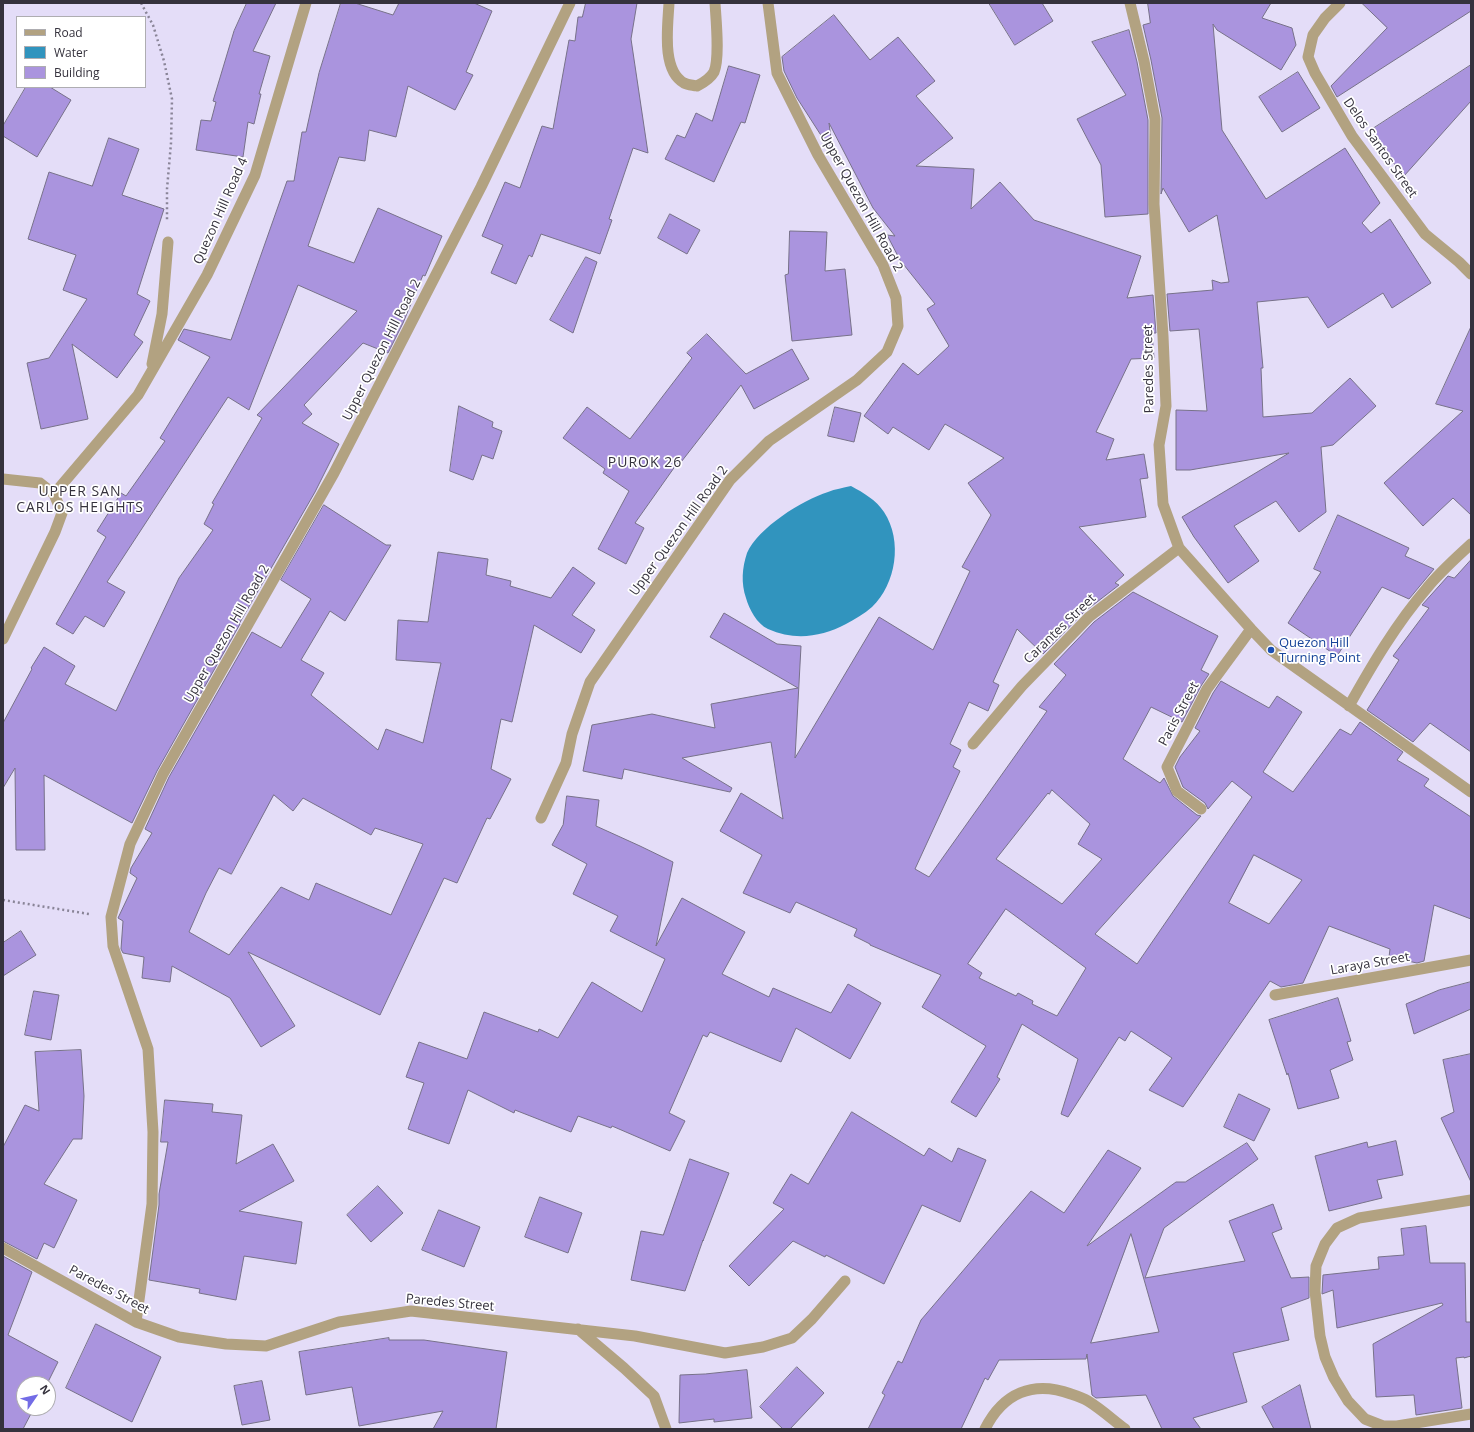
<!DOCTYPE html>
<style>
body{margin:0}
#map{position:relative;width:1474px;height:1432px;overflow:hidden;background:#e4ddf8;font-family:"Open Sans",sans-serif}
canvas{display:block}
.frame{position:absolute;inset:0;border:4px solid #35323d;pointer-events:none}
.legend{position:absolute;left:16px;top:16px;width:130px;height:72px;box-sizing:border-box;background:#fff;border:1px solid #aeadb1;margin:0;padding:5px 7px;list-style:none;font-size:12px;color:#35323d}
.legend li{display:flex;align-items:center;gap:8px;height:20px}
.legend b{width:20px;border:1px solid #aeadb1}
.north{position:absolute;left:16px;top:1376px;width:40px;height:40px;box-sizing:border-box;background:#fff;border:1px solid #aeadb1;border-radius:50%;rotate:56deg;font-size:11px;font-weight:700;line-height:16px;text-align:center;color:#35323d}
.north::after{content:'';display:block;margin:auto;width:14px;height:18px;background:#736ce6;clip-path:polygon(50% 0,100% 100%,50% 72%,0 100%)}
</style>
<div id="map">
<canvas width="1474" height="1432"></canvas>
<div class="frame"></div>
<ul class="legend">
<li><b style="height:5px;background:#b2a281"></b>Road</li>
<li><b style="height:11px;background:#3194be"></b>Water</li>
<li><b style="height:11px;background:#aa94de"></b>Building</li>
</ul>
<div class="north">N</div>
</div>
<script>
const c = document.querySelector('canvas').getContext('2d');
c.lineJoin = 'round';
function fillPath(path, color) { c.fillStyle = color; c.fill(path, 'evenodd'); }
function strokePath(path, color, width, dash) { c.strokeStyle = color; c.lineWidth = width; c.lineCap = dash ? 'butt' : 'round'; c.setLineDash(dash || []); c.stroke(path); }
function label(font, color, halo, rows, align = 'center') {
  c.font = font + ' "Open Sans",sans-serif'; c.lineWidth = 3.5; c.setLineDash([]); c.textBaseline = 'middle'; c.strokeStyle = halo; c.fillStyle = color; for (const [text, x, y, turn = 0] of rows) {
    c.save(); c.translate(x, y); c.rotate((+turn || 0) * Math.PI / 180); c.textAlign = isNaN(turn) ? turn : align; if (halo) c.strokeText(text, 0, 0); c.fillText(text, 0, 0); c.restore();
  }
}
fillPath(new Path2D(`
 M 851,486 C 864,493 876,500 884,512 C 903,541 896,584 872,607 C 864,614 855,619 846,624 C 821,637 795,641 768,629 C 757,624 749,609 746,598 C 741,583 742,568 747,553 C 758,528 802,500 828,492 C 835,489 843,488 851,486 Z`), '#3194be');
const building = new Path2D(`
 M 247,3 L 276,3 L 253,51 L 270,56 L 259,94 L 261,94 L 254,124 L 248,122 L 243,157 L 196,150 L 201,120 L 211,121 L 216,102 L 213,101 L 234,31 Z
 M 341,3 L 355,3 L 393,15 L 399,3 L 474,3 L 492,11 L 466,72 L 473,75 L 455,110 L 408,86 L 396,137 L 369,130 L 365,161 L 339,157 L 308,246 L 354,263 L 378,208 L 442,236 L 425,276 L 423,275 L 403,323 L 388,353 L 363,343 L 304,405 L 312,414 L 302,423 L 339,444 L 315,492 L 239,624 L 240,624 L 157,771 L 132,823 L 44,775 L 45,850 L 16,850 L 15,768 L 3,788 L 3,723 L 32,669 L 31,668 L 44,647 L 75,666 L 65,684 L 116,711 L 179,578 L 213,530 L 204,524 L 214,504 L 212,503 L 262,418 L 257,415 L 357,311 L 298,285 L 249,410 L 228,397 L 107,582 L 125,592 L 104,627 L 85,616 L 73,634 L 56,624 L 106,537 L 97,531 L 121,493 L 126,496 L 165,441 L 160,438 L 210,357 L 178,340 L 184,329 L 231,340 L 287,181 L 294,181 L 302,132 L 306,132 L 319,73 Z
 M 586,3 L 637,3 L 631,39 L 648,153 L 633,148 L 609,219 L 612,220 L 600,254 L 541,234 L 532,257 L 529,255 L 516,284 L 491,273 L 503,245 L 482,236 L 505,182 L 520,188 L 542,126 L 553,129 L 569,40 L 575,41 L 578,17 L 582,17 Z
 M 989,3 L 1042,3 L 1053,21 L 1015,45 Z
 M 1148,3 L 1271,3 L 1262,18 L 1292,28 L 1296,45 L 1281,70 L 1217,30 L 1213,24 L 1222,130 L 1266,199 L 1345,148 L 1380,203 L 1362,223 L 1371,233 L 1390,219 L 1431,283 L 1392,308 L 1383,293 L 1328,328 L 1308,297 L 1257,302 L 1263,368 L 1261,368 L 1263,417 L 1312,413 L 1350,378 L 1376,406 L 1333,445 L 1321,447 L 1326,512 L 1299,532 L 1276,501 L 1234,526 L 1259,561 L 1228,583 L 1194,537 L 1182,517 L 1289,453 L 1190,470 L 1176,470 L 1176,410 L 1207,411 L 1199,329 L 1170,331 L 1167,294 L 1213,290 L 1212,280 L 1221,283 L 1229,282 L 1217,215 L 1189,232 L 1163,188 L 1161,194 L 1162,118 L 1151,60 L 1143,25 L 1150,23 Z
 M 1362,3 L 1471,3 L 1471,11 L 1337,97 L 1331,86 L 1387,28 Z
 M 834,15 L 870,60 L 898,37 L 935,81 L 916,96 L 953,138 L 916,166 L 974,169 L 971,209 L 1000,182 L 1034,220 L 1141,256 L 1127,298 L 1153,295 L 1156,333 L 1152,333 L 1154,358 L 1131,359 L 1096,432 L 1114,439 L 1106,460 L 1144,454 L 1148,478 L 1140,479 L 1146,517 L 1079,527 L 1124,575 L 1115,583 L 1119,585 L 1084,612 L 1043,654 L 1017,629 L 993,682 L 999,685 L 988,711 L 969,702 L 950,744 L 961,750 L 953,767 L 960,771 L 915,869 L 929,877 L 1047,711 L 1039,707 L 1066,675 L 1054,664 L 1094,622 L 1133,592 L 1218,636 L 1201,670 L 1209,674 L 1201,686 L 1182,722 L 1151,707 L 1123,759 L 1160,783 L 1164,778 L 1173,796 L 1197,815 L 1201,816 L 1095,934 L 1137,964 L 1252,797 L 1232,781 L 1208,809 L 1205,803 L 1183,787 L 1175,767 L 1180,757 L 1200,731 L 1195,728 L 1213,693 L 1221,681 L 1269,708 L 1277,696 L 1302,712 L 1263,772 L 1293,792 L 1340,729 L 1351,735 L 1360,722 L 1403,752 L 1397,760 L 1429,779 L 1424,786 L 1471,817 L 1471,919 L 1434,905 L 1424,961 L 1417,963 L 1389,957 L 1390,949 L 1329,926 L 1303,983 L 1281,987 L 1270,981 L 1183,1107 L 1149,1090 L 1172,1058 L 1131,1031 L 1125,1041 L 1119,1037 L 1068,1117 L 1061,1114 L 1078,1059 L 1022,1024 L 997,1077 L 1000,1079 L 976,1117 L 951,1102 L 986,1046 L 922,1007 L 941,975 L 870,945 L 870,944 L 854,936 L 857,929 L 796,902 L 790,913 L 743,893 L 762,855 L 720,831 L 741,793 L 783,819 L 771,742 L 682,758 L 732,788 L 730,792 L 624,769 L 622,779 L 583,771 L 592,725 L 652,714 L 715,728 L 711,704 L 798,688 L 710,637 L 724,613 L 777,644 L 801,646 L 795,758 L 879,617 L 933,650 L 970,571 L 962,567 L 991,515 L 968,483 L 1004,458 L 945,424 L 929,450 L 893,427 L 888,434 L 864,416 L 903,363 L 918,375 L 949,346 L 927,309 L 935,304 L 900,260 L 887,235 L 895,236 L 873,208 L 829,123 L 833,154 L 797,98 L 784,71 L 782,57 ZM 1052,790 L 1090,824 L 1078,844 L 1102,859 L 1062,904 L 996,859 L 1048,793 L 1049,794 ZM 1254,855 L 1302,880 L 1269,924 L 1229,903 ZM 1006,909 L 1086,968 L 1057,1016 L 1032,1004 L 1033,1001 L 1018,993 L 1016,996 L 979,978 L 982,973 L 968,964 Z
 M 1129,30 L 1137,62 L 1148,120 L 1148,214 L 1105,217 L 1101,165 L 1077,119 L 1126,95 L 1092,42 Z
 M 1471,65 L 1471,101 L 1404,176 L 1368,132 Z
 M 729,66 L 760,75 L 745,123 L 741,122 L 714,182 L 665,159 L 677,135 L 685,138 L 696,113 L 712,121 Z
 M 1298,72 L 1320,108 L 1282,132 L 1259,97 Z
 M 26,87 L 50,87 L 71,100 L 37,157 L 3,136 L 3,126 Z
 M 109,138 L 139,149 L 122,195 L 164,209 L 137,294 L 150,301 L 134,335 L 143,342 L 117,378 L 72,344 L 88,419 L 41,429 L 27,363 L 49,358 L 87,299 L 63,290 L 76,255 L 28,239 L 49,172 L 92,186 Z
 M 670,214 L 700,230 L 687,254 L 658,238 Z
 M 790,231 L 827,232 L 825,271 L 845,269 L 852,335 L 792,341 L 785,275 L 788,274 Z
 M 586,257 L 597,262 L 573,333 L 550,320 Z
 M 1471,327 L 1471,515 L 1453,498 L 1423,526 L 1384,483 L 1463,411 L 1436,404 Z
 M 707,334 L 746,374 L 792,349 L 809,379 L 754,409 L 741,385 L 678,466 L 676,465 L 635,523 L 644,528 L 626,564 L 598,549 L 629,491 L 603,473 L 605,469 L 563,438 L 587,407 L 630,439 L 692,358 L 687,353 Z
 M 459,406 L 493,422 L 492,427 L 502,431 L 493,459 L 482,455 L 473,480 L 450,471 Z
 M 835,407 L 861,413 L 854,442 L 828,436 Z
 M 324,505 L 386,545 L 391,545 L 345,621 L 330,611 L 301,660 L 324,673 L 311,695 L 378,750 L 386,729 L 423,743 L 441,663 L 396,660 L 398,620 L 428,622 L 438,552 L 488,559 L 486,575 L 511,581 L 510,586 L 551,598 L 573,567 L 595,583 L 572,615 L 595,630 L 581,653 L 534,625 L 512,722 L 501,719 L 491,769 L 511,779 L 490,819 L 487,818 L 457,883 L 444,878 L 380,1015 L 248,952 L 295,1026 L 261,1047 L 230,998 L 172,966 L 170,982 L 142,978 L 144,957 L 123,953 L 121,949 L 123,921 L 118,918 L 137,878 L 130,873 L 131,868 L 152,833 L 145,829 L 169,777 L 252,632 L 281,648 L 311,599 L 281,580 ZM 274,795 L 293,811 L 303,798 L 371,835 L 375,828 L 423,844 L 391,915 L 316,883 L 309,900 L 281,887 L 229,955 L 189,932 L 206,893 L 219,868 L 231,874 Z
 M 1338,515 L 1409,548 L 1405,556 L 1434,569 L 1409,599 L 1382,587 L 1337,656 L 1288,623 L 1321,572 L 1314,569 Z
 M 1471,560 L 1471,752 L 1430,723 L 1413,742 L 1367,710 L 1399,660 L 1393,656 L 1429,608 L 1422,605 L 1448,576 L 1454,578 Z
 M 567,796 L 599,800 L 596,826 L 640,846 L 673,862 L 656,946 L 682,898 L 745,932 L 722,974 L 769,997 L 773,988 L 831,1013 L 848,984 L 881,1003 L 850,1059 L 796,1028 L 781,1062 L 710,1032 L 707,1037 L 703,1035 L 669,1113 L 685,1121 L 670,1151 L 612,1126 L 611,1128 L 578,1116 L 571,1132 L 515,1110 L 514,1113 L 468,1090 L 449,1144 L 408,1129 L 424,1083 L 406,1077 L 419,1042 L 467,1059 L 484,1012 L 538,1032 L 539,1029 L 558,1038 L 592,982 L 642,1012 L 665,959 L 610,931 L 618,916 L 573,894 L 587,864 L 552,845 L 563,825 Z
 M 21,931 L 36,955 L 3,976 L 3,943 Z
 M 1471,982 L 1471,1009 L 1414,1034 L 1406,1004 L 1439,990 Z
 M 34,991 L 59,995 L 51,1040 L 25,1035 Z
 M 1338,998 L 1351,1041 L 1347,1042 L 1353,1060 L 1330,1070 L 1339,1098 L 1298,1109 L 1288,1073 L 1287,1075 L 1269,1020 Z
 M 81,1050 L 84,1096 L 82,1139 L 73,1139 L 44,1184 L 77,1200 L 54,1248 L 44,1243 L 37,1259 L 3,1241 L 3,1147 L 25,1105 L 39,1111 L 35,1052 Z
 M 1471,1054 L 1471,1182 L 1441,1118 L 1454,1112 L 1443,1060 Z
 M 1239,1094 L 1270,1109 L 1254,1141 L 1224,1127 Z
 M 165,1100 L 213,1104 L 212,1112 L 242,1115 L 236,1164 L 273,1144 L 294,1181 L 239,1211 L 302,1222 L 296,1264 L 244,1256 L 236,1300 L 199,1293 L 200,1289 L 149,1280 L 159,1205 L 159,1194 L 168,1142 L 161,1142 Z
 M 852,1112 L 924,1156 L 929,1148 L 952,1162 L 958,1148 L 986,1160 L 960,1222 L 922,1205 L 884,1284 L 826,1255 L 825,1257 L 793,1241 L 749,1286 L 729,1266 L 784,1209 L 773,1203 L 791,1174 L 808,1184 Z
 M 1396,1141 L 1403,1175 L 1377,1180 L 1382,1198 L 1329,1211 L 1315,1156 L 1367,1142 L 1368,1147 Z
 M 1247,1143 L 1258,1159 L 1164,1228 L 1145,1278 L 1245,1261 L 1229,1221 L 1273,1204 L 1282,1229 L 1272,1233 L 1291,1278 L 1309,1277 L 1309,1298 L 1281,1308 L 1289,1340 L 1233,1353 L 1247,1402 L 1193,1418 L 1201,1429 L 1162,1429 L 1146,1395 L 1096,1398 L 1092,1395 L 1087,1354 L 1086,1359 L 999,1360 L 988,1380 L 985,1378 L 961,1429 L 868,1429 L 885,1395 L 882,1393 L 898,1361 L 902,1363 L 921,1320 L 1031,1191 L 1064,1213 L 1108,1150 L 1141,1168 L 1087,1246 L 1176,1182 L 1185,1182 ZM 1131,1234 L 1159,1332 L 1091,1343 Z
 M 690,1159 L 729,1173 L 703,1241 L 703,1240 L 685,1291 L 631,1280 L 641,1231 L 663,1235 Z
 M 378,1186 L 403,1213 L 371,1242 L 347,1215 Z
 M 540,1197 L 582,1213 L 568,1253 L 525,1237 Z
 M 439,1210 L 480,1227 L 464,1267 L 422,1250 Z
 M 1426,1226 L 1430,1263 L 1465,1263 L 1466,1322 L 1471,1322 L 1471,1356 L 1464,1358 L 1464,1357 L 1456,1358 L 1462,1408 L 1416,1415 L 1414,1395 L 1376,1397 L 1373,1344 L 1443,1305 L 1442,1303 L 1337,1328 L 1333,1290 L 1322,1294 L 1323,1275 L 1379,1269 L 1378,1257 L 1404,1255 L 1401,1229 Z
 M 3,1256 L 32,1272 L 8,1335 L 58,1362 L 47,1384 L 24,1384 L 24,1408 L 34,1408 L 23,1429 L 3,1429 Z
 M 96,1324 L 161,1357 L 132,1422 L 66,1388 Z
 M 389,1338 L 389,1340 L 424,1340 L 507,1352 L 496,1429 L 433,1429 L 443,1411 L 359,1426 L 352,1387 L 306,1395 L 299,1352 Z
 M 797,1367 L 824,1393 L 790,1429 L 783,1429 L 760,1407 Z
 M 747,1370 L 752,1418 L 714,1422 L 714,1419 L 679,1423 L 680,1375 L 705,1374 Z
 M 262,1381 L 270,1420 L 242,1425 L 234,1386 Z
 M 1300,1385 L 1311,1429 L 1274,1429 L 1262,1407 Z`);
fillPath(building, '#aa94de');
strokePath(building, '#777189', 1);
strokePath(new Path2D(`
 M 141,3 L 153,25 L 164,61 L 172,99 L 171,143 L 167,189 L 167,221
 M 3,900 L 89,914`), '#898497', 2.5, [2, 3]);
strokePath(new Path2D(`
 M 669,3 C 668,25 661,70 684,83 C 688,85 693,85 697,86 C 703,83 710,79 714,72 C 720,58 716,20 715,3
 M 1130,3 L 1144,61 L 1155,119 L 1154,204 L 1163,336 L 1166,406 L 1159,445 L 1163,504 L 1179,548 L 1251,629 L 1271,650 L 1471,792
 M 1340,3 L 1325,18 L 1313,35 L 1308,57 L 1315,73 L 1352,136 L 1425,234 L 1459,262 L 1471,274
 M 152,364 L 162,314 L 168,242
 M 3,479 L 40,483 L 54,494 L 62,513 L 55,532 L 3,639
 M 54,494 L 138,395 L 207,275 L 255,175 L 306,3
 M 1349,706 C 1372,665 1396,624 1427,588 C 1440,572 1456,558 1471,544
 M 973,744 L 1022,686 L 1089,617 L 1179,548
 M 1201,809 L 1177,791 L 1167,767 L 1207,689 L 1251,629
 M 541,818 L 566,763 L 572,734 L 590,682 L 730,480 L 769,441 L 857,380 L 887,352 L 898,326 L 896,298 L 883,265 L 818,155 L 777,73 L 768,3
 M 1275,995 L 1471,960
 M 1471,1200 L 1359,1218 L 1337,1228 L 1325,1244 L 1316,1266 L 1315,1291 L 1320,1336 L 1325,1357 L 1334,1378 L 1348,1401 L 1365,1419 L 1383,1426 L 1397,1426 L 1471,1414
 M 3,1248 L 136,1322 L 179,1337 L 226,1344 L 266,1346 L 339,1322 L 411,1311 L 635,1336 L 725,1353 L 763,1347 L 792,1338 L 812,1319 L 845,1281
 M 136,1322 L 152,1204 L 153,1132 L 148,1049 L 113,946 L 111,917 L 130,844 L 163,774 L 334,473 L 481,187 L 570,3
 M 578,1329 L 624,1368 L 654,1396 L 666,1429`), '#b2a281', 11);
strokePath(new Path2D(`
 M 985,1429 C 1003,1393 1033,1380 1071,1394 C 1077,1396 1083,1398 1088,1401 C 1101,1409 1113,1420 1125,1429`), '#b2a281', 11);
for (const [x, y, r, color] of [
 [1271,650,4,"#1a4fb4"]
]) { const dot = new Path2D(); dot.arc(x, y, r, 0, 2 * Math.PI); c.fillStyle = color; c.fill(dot); strokePath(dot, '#fff', 1.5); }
label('13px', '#35323d', '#fff', [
 ["Delos Santos Street",1380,148,55],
 ["Upper Quezon Hill Road 2",861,202,61],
 ["Quezon Hill Road 4",221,211,-66],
 ["Upper Quezon Hill Road 2",382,350,-63],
 ["Paredes Street",1149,369,-91],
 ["Upper Quezon Hill Road 2",679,531,-54],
 ["Carantes Street",1060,629,-44],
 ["Upper Quezon Hill Road 2",227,634,-60],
 ["Pacis Street",1179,714,-62],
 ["Laraya Street",1370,964,-10],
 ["Paredes Street",109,1290,28],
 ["Paredes Street",450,1303,5]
]);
label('13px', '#164399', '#fff', [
 ["Quezon Hill",1279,643],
 ["Turning Point",1279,658]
], 'left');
c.letterSpacing = '1px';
label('14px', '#35323d', '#fff', [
 ["PUROK 26",645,463],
 ["UPPER SAN",80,492],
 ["CARLOS HEIGHTS",80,508]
]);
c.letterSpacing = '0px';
</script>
